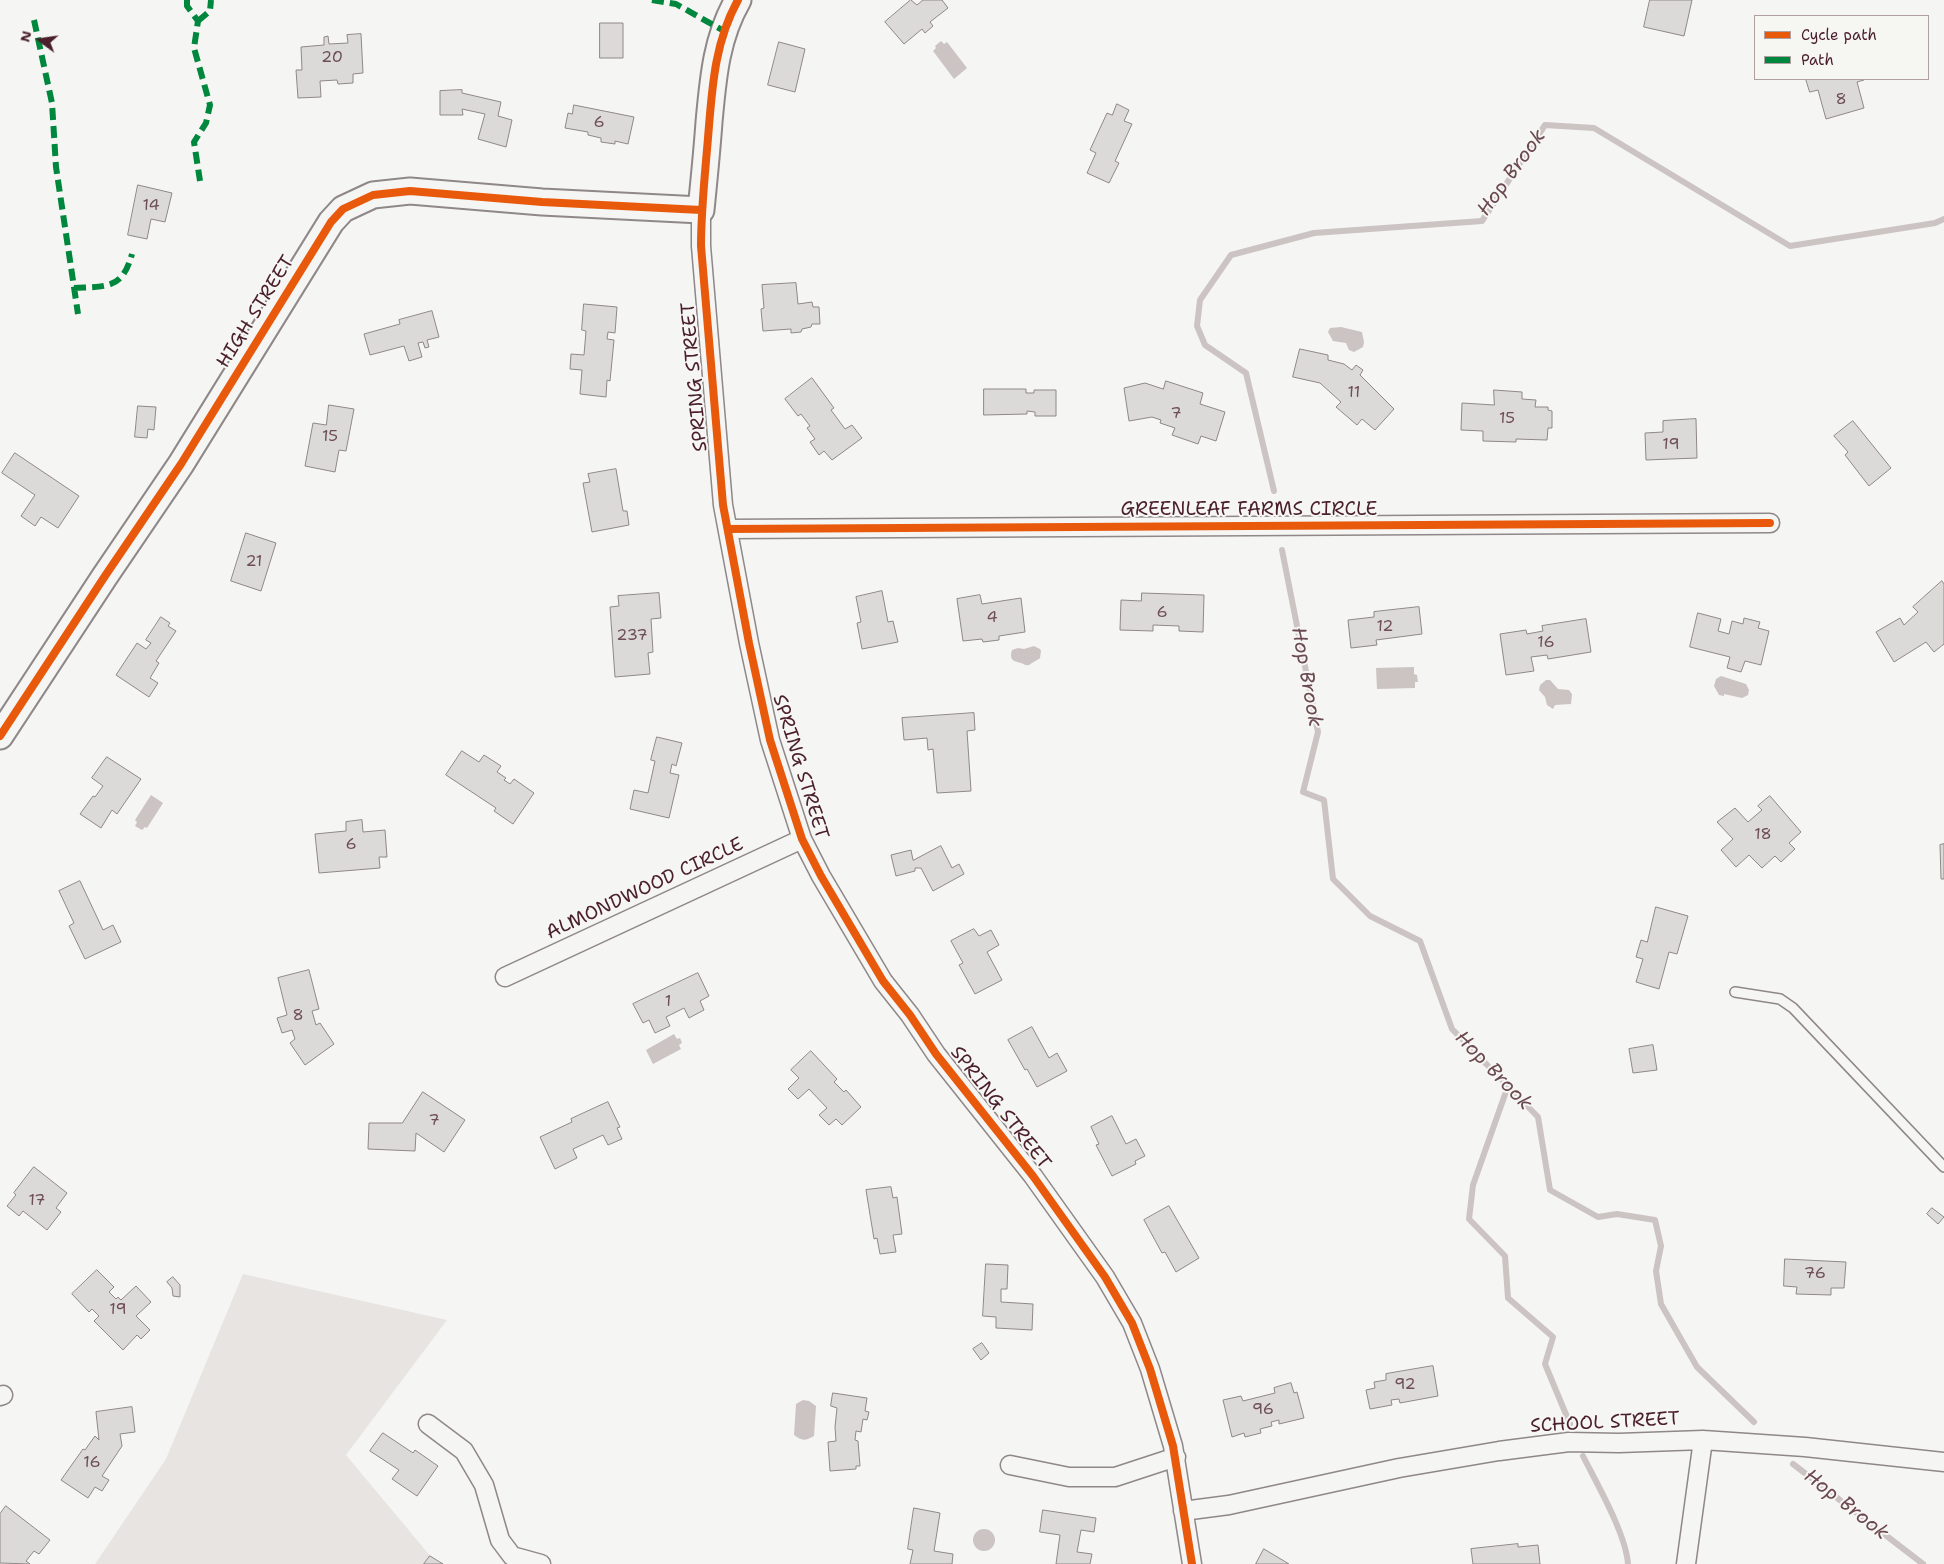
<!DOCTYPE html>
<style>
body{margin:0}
#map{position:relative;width:1944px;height:1564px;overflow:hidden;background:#f5f5f3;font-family:"Shantell Sans",sans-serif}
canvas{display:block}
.legend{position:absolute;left:1754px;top:15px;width:175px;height:65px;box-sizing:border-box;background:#f6f6f2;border:1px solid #b1a0a2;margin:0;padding:6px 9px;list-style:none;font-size:15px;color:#4a1f2b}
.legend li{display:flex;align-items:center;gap:10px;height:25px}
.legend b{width:25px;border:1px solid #b1a0a2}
.north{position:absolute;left:15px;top:15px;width:50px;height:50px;-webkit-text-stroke:4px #f6f6f2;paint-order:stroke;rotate:284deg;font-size:14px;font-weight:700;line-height:20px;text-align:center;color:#4a1f2b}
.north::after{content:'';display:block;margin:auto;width:18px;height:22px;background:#4a1f2b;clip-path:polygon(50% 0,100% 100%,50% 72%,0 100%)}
</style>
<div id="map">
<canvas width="1944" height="1564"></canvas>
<ul class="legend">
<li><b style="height:6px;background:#e8590c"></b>Cycle path</li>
<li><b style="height:6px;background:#00873e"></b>Path</li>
</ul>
<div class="north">N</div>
</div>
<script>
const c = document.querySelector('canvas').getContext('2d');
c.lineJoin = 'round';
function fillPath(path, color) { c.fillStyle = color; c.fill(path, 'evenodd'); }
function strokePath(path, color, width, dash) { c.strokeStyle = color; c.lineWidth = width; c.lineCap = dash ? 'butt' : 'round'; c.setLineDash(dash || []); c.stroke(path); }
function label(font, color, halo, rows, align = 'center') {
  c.font = font + ' "Shantell Sans",sans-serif'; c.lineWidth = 4; c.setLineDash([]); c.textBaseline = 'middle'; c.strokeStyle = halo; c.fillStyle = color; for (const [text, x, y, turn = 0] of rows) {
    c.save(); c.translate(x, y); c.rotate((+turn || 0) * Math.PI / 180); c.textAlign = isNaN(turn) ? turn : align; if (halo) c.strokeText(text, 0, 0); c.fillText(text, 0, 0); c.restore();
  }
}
fillPath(new Path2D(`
 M 243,1274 L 447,1320 L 346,1455 L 437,1564 L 95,1564 L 166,1459 Z`), '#e8e4e2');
fillPath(new Path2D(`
 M 941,41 L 944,44 L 947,42 L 967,68 L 954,79 L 933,51 L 936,48 L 935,46 Z
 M 1341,327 L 1362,332 L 1364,342 L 1363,347 L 1354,352 L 1349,350 L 1346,343 L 1333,341 L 1328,332 L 1330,328 Z
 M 1034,646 L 1040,649 L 1041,651 L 1040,658 C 1037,660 1032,663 1029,665 C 1025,666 1025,664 1021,663 C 1013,661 1009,660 1012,650 L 1018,648 L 1024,649 Z
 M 1414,667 L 1414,674 L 1417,675 L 1418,682 L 1415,682 L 1415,688 L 1377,689 L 1376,668 Z
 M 1721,676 L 1746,684 L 1749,690 L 1748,695 L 1742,698 L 1724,694 L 1724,696 L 1719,695 L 1714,686 L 1716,679 Z
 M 1546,680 L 1550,680 L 1558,689 L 1569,690 L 1572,694 L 1571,704 L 1555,705 L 1553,709 L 1547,705 L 1545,697 L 1539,690 L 1540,685 Z
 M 151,795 L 163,803 L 147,828 L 145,827 L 142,830 L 135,826 L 137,822 L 135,820 Z
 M 674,1034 L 677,1039 L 680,1038 L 682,1043 L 679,1045 L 681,1049 L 653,1064 L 646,1050 Z
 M 803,1400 L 809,1401 L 816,1406 L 814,1436 C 805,1441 802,1441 794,1435 L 796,1404 Z
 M973 1540a11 11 0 1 1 22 0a11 11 0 1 1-22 0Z`), '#ccc3c3');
strokePath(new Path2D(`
 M 1274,491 L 1246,373 L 1205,345 L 1197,326 L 1200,300 L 1231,255 L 1314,233 L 1482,221 L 1545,125 L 1594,128 L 1790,246 L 1935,223 L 1944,219
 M 1282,550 L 1318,732 L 1303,792 L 1324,800 L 1333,879 L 1370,916 L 1420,941 L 1452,1029 L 1538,1117 L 1550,1190 L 1598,1217 L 1617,1214 L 1655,1220 L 1661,1246 L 1656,1271 L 1661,1304 L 1697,1367 L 1754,1422
 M 1508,1086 L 1473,1185 L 1469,1219 L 1505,1256 L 1508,1298 L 1553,1337 L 1545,1364 L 1570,1424
 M 1583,1456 C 1597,1484 1626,1534 1628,1564
 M 1793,1464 L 1923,1564`), '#ccc3c3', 6);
const building = new Path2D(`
 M 911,0 L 917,5 L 923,0 L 942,0 L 948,8 L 930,22 L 933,26 L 925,33 L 922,29 L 904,44 L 885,22 Z
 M 1650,0 L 1692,0 L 1684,36 L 1644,27 Z
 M 600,23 L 623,23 L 623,58 L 600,58 Z
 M 361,34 L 363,73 L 353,74 L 353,83 L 338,84 L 337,80 L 320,81 L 321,97 L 298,98 L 296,70 L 302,70 L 301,47 L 324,45 L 324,37 L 328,36 L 329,44 L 348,43 L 347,35 Z
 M 779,42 L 805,49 L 795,92 L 768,85 Z
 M 1806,79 L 1863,79 L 1864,80 L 1857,82 L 1864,108 L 1826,119 L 1818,90 L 1810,92 Z
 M 462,90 L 462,93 L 501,102 L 498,116 L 512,120 L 506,147 L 478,139 L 485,114 L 462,109 L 463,115 L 440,115 L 440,91 Z
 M 1117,104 L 1129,110 L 1124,121 L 1132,124 L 1115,161 L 1119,163 L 1109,183 L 1087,173 L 1096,153 L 1090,150 L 1107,113 L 1112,115 Z
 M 574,105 L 634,117 L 628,144 L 615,141 L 615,144 L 601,142 L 601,138 L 588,135 L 588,132 L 565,128 L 568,113 L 572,114 Z
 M 138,185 L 172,193 L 165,222 L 151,219 L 147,239 L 128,235 Z
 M 796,283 L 798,304 L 812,302 L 813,307 L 819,307 L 820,324 L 812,324 L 811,327 L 802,329 L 801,332 L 791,333 L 791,329 L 763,331 L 761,309 L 764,308 L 762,285 Z
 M 584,304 L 617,307 L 615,333 L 608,332 L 607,339 L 614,340 L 610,381 L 607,380 L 606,397 L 580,394 L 582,370 L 570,369 L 571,354 L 584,355 L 586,331 L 582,330 Z
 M 432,311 L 439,337 L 427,340 L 429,347 L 425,348 L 423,342 L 418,343 L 422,357 L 409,361 L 404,346 L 370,355 L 364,334 L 400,324 L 399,320 Z
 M 1300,349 L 1328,355 L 1328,360 L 1344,364 L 1352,370 L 1356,365 L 1363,370 L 1360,375 L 1394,409 L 1375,430 L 1362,419 L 1357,425 L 1336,407 L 1341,402 L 1320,383 L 1293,377 Z
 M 812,378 L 834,408 L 831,410 L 845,429 L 852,425 L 862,438 L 832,460 L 824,451 L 819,455 L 810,442 L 815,439 L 807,428 L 810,426 L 801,414 L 798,416 L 785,399 Z
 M 1166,381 L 1203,393 L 1200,404 L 1225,412 L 1216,441 L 1201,436 L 1198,444 L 1172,435 L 1175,428 L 1160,423 L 1161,420 L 1152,417 L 1129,421 L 1124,388 L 1145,383 L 1163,389 Z
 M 984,389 L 1026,389 L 1026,393 L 1034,393 L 1034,390 L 1056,390 L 1056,416 L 1035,416 L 1035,412 L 1027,411 L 1027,414 L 984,415 Z
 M 1494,390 L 1522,392 L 1522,399 L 1536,400 L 1535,407 L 1548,407 L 1548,410 L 1552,411 L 1552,428 L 1548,428 L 1547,440 L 1516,439 L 1516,442 L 1483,441 L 1483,431 L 1461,430 L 1462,403 L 1494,405 Z
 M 329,405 L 354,409 L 346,451 L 339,450 L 335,472 L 305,466 L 313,423 L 326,425 Z
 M 138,406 L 156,407 L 154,430 L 148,429 L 147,438 L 135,437 Z
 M 1696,419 L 1697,458 L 1646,460 L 1645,433 L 1663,432 L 1663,421 Z
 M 1853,421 L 1891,468 L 1869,486 L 1845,455 L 1848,452 L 1834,436 Z
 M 15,453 L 79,496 L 58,528 L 41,517 L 35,526 L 21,516 L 35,495 L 2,473 Z
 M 616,469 L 623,511 L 627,511 L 629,525 L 592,532 L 583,483 L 590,482 L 588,474 Z
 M 246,533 L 276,543 L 261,591 L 231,581 Z
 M 1942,581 L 1944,584 L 1944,644 L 1934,652 L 1926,642 L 1894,662 L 1876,632 L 1900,618 L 1904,625 L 1918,612 L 1913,607 Z
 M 882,591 L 888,622 L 893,621 L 898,642 L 862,649 L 857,623 L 861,622 L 856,597 Z
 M 659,593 L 661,618 L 651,619 L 653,652 L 648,653 L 650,674 L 615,677 L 610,607 L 619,606 L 618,596 Z
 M 1142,593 L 1204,595 L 1203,632 L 1179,631 L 1179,626 L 1153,625 L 1153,631 L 1120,630 L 1121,600 L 1141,601 Z
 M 980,595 L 982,604 L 1021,598 L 1025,632 L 999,636 L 999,640 L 983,642 L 982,639 L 963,641 L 957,599 Z
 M 1419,607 L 1422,634 L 1376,640 L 1377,645 L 1351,648 L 1348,620 L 1374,617 L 1374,612 Z
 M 1698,613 L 1721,619 L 1718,631 L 1729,634 L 1732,621 L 1743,624 L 1744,618 L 1760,622 L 1758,628 L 1769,631 L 1761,665 L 1745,661 L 1741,672 L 1727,668 L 1730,657 L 1690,647 Z
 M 161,617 L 170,623 L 168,626 L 176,631 L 156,661 L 159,663 L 150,678 L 158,683 L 149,697 L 116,675 L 137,643 L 146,649 L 151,643 L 146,640 Z
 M 1586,619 L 1591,652 L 1548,659 L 1547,655 L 1531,657 L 1534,671 L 1506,675 L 1500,634 L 1526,630 L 1527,634 L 1543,631 L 1542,626 Z
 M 974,713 L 975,730 L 967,731 L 971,791 L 937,793 L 933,749 L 928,750 L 927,738 L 904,740 L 902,718 Z
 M 657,737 L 682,743 L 676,766 L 672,764 L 670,773 L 679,775 L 669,818 L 630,809 L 634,790 L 648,793 L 655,761 L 651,760 Z
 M 462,751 L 479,762 L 484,755 L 501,766 L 497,772 L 506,778 L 504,780 L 510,784 L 514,779 L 534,793 L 513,824 L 494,811 L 496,808 L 446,775 Z
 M 107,757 L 141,779 L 117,814 L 112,810 L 101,828 L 80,814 L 93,796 L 95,797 L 103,786 L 92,778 Z
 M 1770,796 L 1801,832 L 1789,843 L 1795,849 L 1781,862 L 1775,856 L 1762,868 L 1749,855 L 1736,867 L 1721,850 L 1733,839 L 1717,822 L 1735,808 L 1748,822 L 1762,810 L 1758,806 Z
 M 362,820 L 363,832 L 385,830 L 387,857 L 379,857 L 380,868 L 319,873 L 315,834 L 346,831 L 346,822 Z
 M 1944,844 L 1944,879 L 1941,879 L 1940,845 Z
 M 941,846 L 952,868 L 959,864 L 964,874 L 933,891 L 921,868 L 915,868 L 915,871 L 896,876 L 891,855 L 911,850 L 913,860 Z
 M 80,881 L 103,930 L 113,925 L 121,942 L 85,959 L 69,926 L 74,923 L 59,891 Z
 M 1656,907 L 1688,916 L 1677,954 L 1669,952 L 1659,989 L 1636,982 L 1643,959 L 1636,957 L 1641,940 L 1647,942 Z
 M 974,929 L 979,936 L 991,930 L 999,945 L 987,952 L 1002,980 L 975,994 L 959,965 L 963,963 L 951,941 Z
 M 309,970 L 319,1009 L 312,1011 L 316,1025 L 320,1023 L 334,1044 L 305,1065 L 290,1043 L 295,1039 L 292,1030 L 282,1033 L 277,1018 L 287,1015 L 278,978 Z
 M 698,973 L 709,996 L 700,1001 L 704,1010 L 689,1018 L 684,1008 L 666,1017 L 670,1026 L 655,1033 L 649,1020 L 643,1023 L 633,1004 Z
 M 1032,1027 L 1049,1058 L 1057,1053 L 1067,1071 L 1037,1087 L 1027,1069 L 1025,1070 L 1008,1040 Z
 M 1653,1045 L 1657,1070 L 1633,1073 L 1629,1049 Z
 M 811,1051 L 837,1079 L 834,1082 L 844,1092 L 846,1090 L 861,1107 L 842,1125 L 836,1119 L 829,1125 L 819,1115 L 827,1108 L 809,1089 L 798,1099 L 788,1089 L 799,1078 L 791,1070 Z
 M 423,1092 L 465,1120 L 444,1152 L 416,1133 L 415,1151 L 368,1149 L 369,1123 L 402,1123 Z
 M 608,1102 L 620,1127 L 617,1128 L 622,1139 L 608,1145 L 603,1135 L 573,1149 L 577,1158 L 555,1169 L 540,1137 L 572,1122 L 571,1119 Z
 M 1112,1116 L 1126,1144 L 1136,1139 L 1145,1156 L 1135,1161 L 1136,1164 L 1112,1176 L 1096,1145 L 1099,1144 L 1091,1127 Z
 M 34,1167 L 67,1193 L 56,1208 L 61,1212 L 47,1230 L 23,1211 L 19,1216 L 7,1206 L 16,1195 L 14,1193 Z
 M 891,1187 L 893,1198 L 897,1197 L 902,1234 L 893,1235 L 896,1252 L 880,1254 L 877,1238 L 874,1239 L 866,1190 Z
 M 1169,1206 L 1199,1258 L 1176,1272 L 1165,1252 L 1162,1253 L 1144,1220 Z
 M 1932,1208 L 1944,1217 L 1938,1224 L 1927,1214 Z
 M 1785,1259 L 1846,1262 L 1844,1288 L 1831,1288 L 1831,1295 L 1796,1294 L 1797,1287 L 1784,1286 Z
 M 986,1264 L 1008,1265 L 1007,1289 L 1001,1289 L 1001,1302 L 1033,1304 L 1032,1330 L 996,1328 L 996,1317 L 983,1316 Z
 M 97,1270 L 114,1287 L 109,1292 L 116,1299 L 118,1297 L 121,1300 L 136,1286 L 151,1302 L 136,1316 L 150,1330 L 141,1339 L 137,1335 L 123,1350 L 94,1321 L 99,1316 L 92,1309 L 89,1312 L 72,1294 Z
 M 173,1277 L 180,1285 L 180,1297 L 173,1296 L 172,1288 L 167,1282 Z
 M 982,1343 L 989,1353 L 981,1360 L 973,1349 Z
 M 1433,1366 L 1438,1396 L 1400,1403 L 1399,1399 L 1391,1400 L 1392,1405 L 1370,1409 L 1366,1390 L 1375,1388 L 1374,1382 L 1386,1380 L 1386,1374 Z
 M 1291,1383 L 1294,1393 L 1297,1392 L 1304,1418 L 1279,1424 L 1279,1420 L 1271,1422 L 1272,1426 L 1260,1429 L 1261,1433 L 1245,1437 L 1244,1433 L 1232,1437 L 1223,1400 L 1241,1396 L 1243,1401 L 1275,1393 L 1274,1388 Z
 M 833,1393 L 867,1398 L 865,1411 L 869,1412 L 867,1420 L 863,1419 L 861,1432 L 856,1431 L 855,1440 L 858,1441 L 860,1466 L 856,1466 L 856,1469 L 830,1471 L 828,1442 L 836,1441 L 835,1427 L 837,1408 L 831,1406 Z
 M 132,1407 L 135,1432 L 120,1434 L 122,1446 L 102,1476 L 109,1480 L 102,1491 L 95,1487 L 88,1498 L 61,1480 L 83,1449 L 85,1450 L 95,1436 L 99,1440 L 96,1412 Z
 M 383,1433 L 413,1453 L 415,1450 L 438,1466 L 417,1496 L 392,1479 L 399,1470 L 370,1451 Z
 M 6,1506 L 50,1540 L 39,1554 L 34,1551 L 26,1561 L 30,1564 L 0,1563 L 0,1514 Z
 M 914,1508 L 940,1513 L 934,1551 L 953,1554 L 952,1564 L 910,1564 L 913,1550 L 908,1549 Z
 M 1043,1510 L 1096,1518 L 1094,1532 L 1081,1530 L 1077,1552 L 1092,1554 L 1090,1564 L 1056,1564 L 1060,1535 L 1040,1532 Z
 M 1518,1544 L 1518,1547 L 1538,1545 L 1540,1564 L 1473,1564 L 1471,1549 Z
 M 1264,1549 L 1289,1564 L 1256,1564 Z
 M 430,1556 L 443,1564 L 424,1564 Z`);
fillPath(building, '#dcdad9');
strokePath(building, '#8f8788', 1);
const lane = new Path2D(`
 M 1735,992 L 1780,999 L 1793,1008 L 1944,1167`);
const street = new Path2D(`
 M 701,210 L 701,246 L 723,505 L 749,643 L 770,740 L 802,839 L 821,876 L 883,981 L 910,1015 L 936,1054 L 1033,1176 L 1105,1277 L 1132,1323 L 1150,1369 L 1173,1446 L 1192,1564
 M 728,529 L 1770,523
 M 505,977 L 802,839
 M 0,1396 L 3,1395
 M 428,1424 L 464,1451 L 484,1485 L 500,1540 L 512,1556 L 541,1564
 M 1010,1465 L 1069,1477 L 1115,1477 L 1176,1457
 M 1183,1511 L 1229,1505 L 1399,1468 L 1499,1451 L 1569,1442 L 1619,1443 L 1703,1440 L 1805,1447 L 1944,1462
 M 1686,1564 L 1703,1440`);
const secondary = new Path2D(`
 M 0,736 L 105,576 L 181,464 L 331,222 L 343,209 L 373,195 L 410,191 L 542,202 L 701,210 C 704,180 707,151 709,122 C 713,79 716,38 738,0`);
strokePath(lane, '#8f8788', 12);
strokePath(street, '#8f8788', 21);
strokePath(secondary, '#8f8788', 29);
strokePath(lane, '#f5f5f3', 9);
strokePath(street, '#f5f5f3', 18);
strokePath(secondary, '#f5f5f3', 25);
strokePath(new Path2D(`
 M 187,0 L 187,6 L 198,21 L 194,48 L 210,105 L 206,123 L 194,142 L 200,181
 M 652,0 L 676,4 L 724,31
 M 34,20 L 52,103 L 56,167 L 78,314
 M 198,21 L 210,11 L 211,0
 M 74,288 C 107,286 122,290 132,254`), '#00873e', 6, [12, 6]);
strokePath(new Path2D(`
 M 738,0 C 714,43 712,90 708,138 C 705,174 701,210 701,246 L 723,505 L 749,643 L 770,740 L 802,839 L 821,876 L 883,981 L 910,1015 L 936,1054 L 1033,1176 L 1105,1277 L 1132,1323 L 1150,1369 L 1173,1446 L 1192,1564
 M 728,529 L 1770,523
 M 0,736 L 105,576 L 181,464 L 331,222 L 343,209 L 373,195 L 410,191 L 542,202 L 701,210`), '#e8590c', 8);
label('16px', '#6e4e56', null, [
 ["20",332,58],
 ["8",1841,100],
 ["6",599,123],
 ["14",151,206],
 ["11",1354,393],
 ["7",1176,414],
 ["15",1507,419],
 ["15",330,437],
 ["19",1671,445],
 ["21",254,562],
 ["6",1162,613],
 ["4",992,618],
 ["12",1385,627],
 ["237",632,636],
 ["16",1546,643],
 ["18",1763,835],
 ["6",351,845],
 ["1",668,1002],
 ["8",298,1016],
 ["7",434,1121],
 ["17",37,1201],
 ["76",1815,1274],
 ["19",118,1310],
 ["92",1405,1385],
 ["96",1263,1410],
 ["16",92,1463]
]);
label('19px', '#4a1f2b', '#f6f6f2', [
 ["HIGH STREET",256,312,-58],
 ["SPRING STREET",695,377,-95],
 ["GREENLEAF FARMS CIRCLE",1249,510],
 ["SPRING STREET",800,767,73],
 ["ALMONDWOOD CIRCLE",645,889,-25],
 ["SPRING STREET",1000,1108,52],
 ["SCHOOL STREET",1605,1423,-3]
]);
label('italic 20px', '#6c4a52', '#f6f6f2', [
 ["Hop Brook",1512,173,-54],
 ["Hop Brook",1306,677,80],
 ["Hop Brook",1493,1071,46],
 ["Hop Brook",1846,1505,38]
]);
</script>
